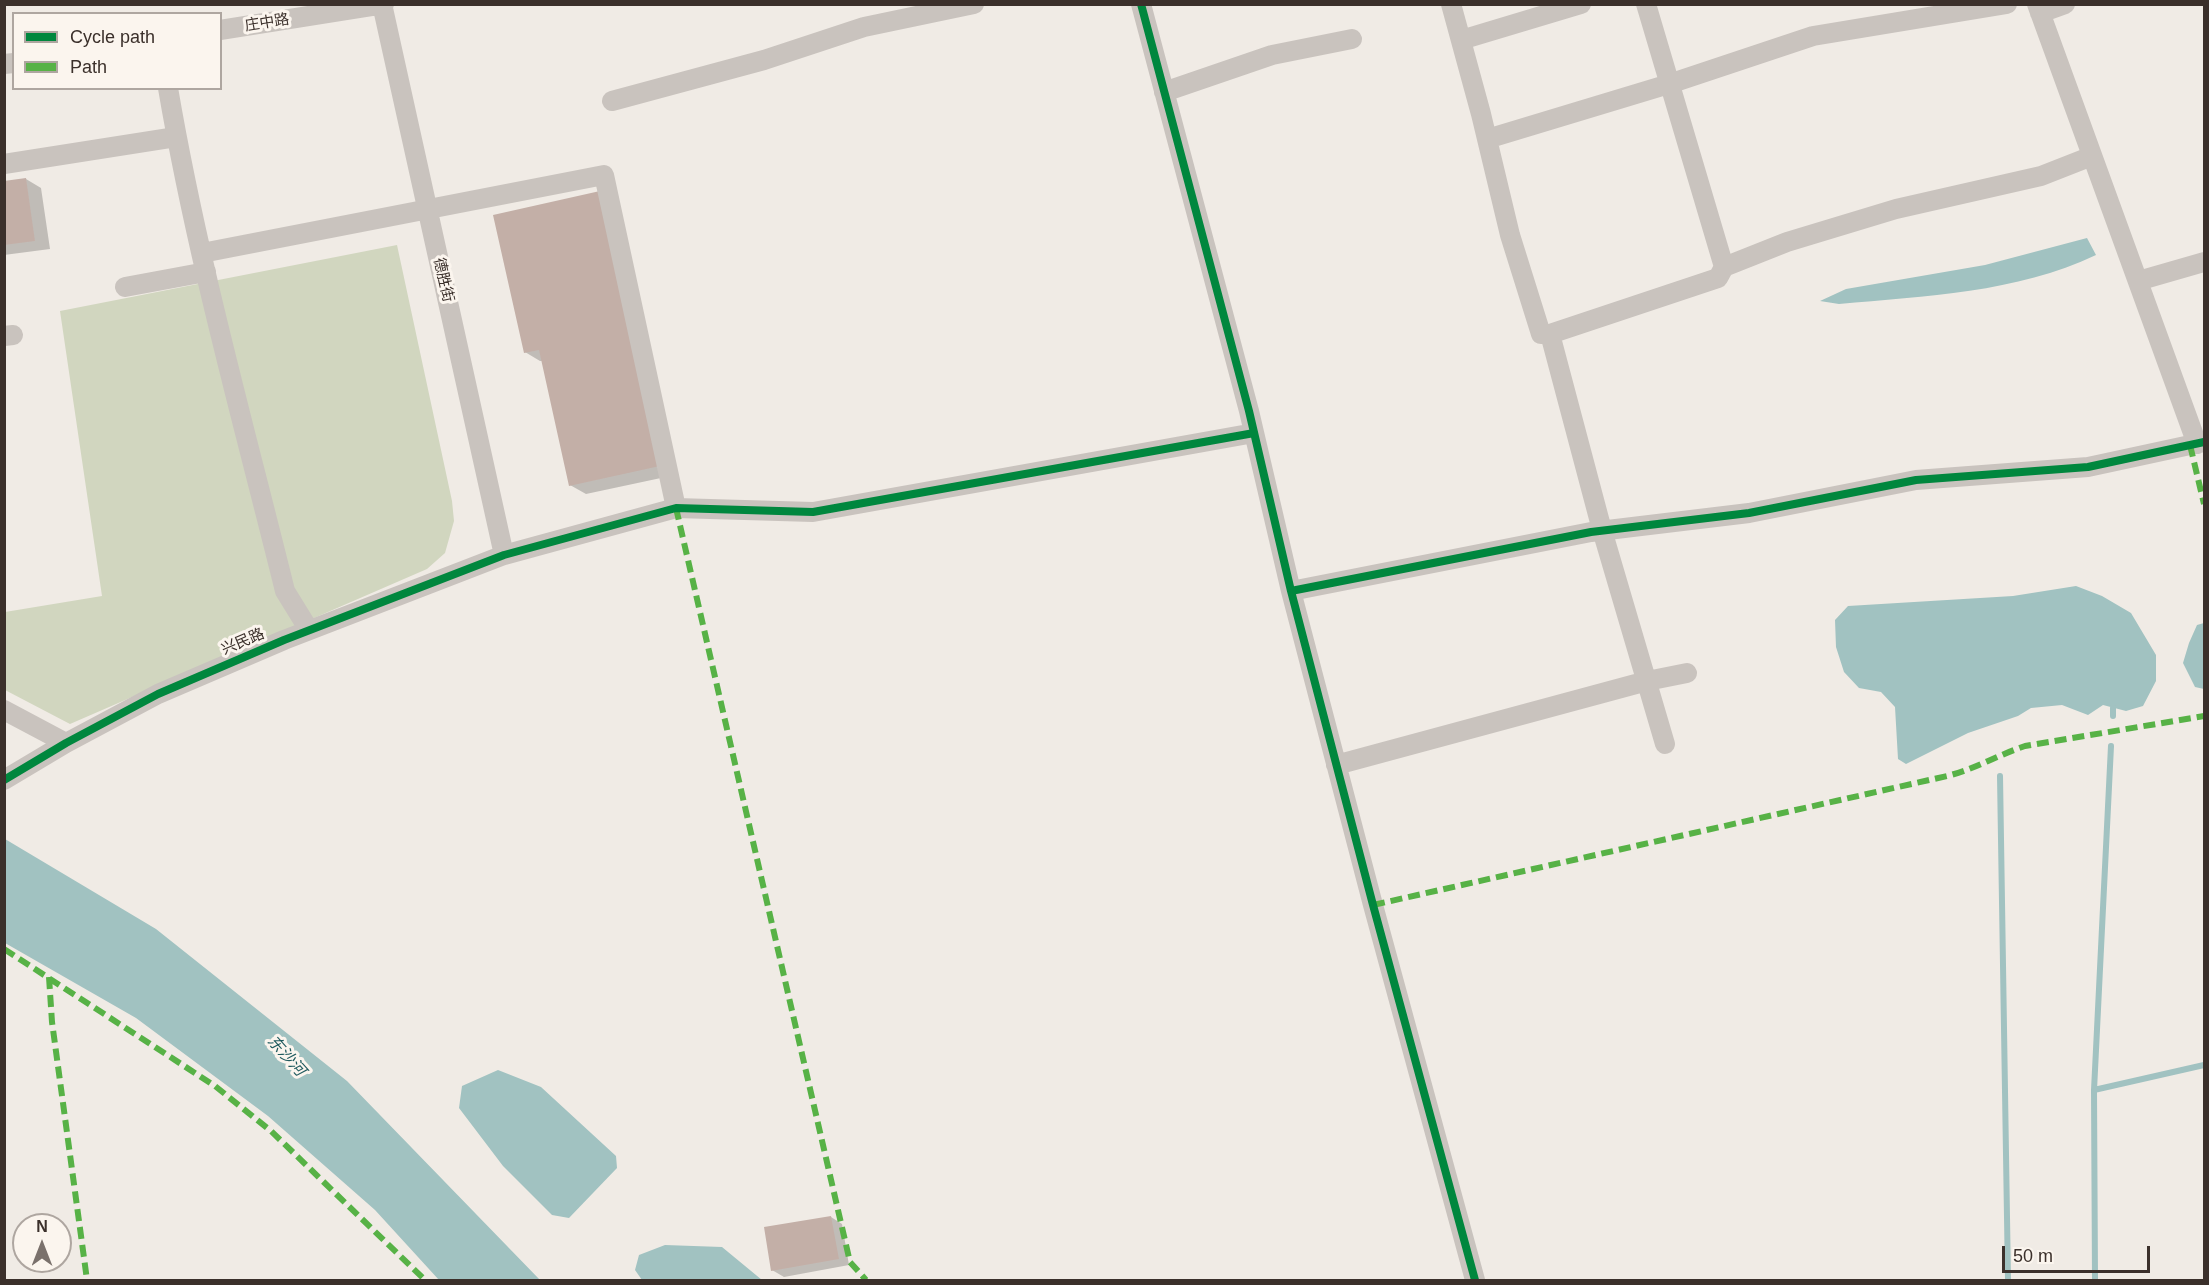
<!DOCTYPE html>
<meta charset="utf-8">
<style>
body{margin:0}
#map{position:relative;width:2209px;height:1285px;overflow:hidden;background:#f0ebe5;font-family:Helvetica,sans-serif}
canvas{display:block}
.frame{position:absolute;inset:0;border:6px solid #3b302b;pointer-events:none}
.legend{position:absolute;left:12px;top:12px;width:210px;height:78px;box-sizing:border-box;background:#fbf5ee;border:2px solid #aea6a0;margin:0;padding:8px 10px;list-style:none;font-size:18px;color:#3b302b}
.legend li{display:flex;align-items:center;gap:12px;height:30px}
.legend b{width:30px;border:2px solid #aea6a0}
.north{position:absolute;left:12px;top:1213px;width:60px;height:60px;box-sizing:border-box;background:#fbf5ee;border:2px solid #aea6a0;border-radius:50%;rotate:0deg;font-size:16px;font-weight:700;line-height:24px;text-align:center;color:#3b302b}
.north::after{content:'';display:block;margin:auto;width:21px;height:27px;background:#7a716c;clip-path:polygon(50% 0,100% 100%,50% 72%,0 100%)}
.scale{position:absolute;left:2002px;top:1246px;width:148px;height:27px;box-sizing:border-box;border:3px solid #3b302b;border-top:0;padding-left:8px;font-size:18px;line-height:21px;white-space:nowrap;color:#3b302b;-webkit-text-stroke:4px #fbf5ee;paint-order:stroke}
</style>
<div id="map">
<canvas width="2209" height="1285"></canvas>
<div class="frame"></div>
<ul class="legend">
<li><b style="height:8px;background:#00873e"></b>Cycle path</li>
<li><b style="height:8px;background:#57b246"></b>Path</li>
</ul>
<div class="north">N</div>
<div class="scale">50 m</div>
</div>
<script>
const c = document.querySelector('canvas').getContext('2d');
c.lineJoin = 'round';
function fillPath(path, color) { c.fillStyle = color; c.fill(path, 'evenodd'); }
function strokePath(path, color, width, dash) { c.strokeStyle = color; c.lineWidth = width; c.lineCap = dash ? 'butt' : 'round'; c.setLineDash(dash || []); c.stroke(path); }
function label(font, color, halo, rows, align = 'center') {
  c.font = font + ' Helvetica,"Noto Sans SC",sans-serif'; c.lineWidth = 6; c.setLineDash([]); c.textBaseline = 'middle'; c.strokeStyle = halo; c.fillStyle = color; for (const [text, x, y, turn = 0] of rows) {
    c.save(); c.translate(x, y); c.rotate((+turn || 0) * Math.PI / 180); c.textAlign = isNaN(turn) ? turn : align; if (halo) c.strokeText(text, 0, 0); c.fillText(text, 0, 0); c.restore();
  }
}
fillPath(new Path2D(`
 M 397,245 L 452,501 L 454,521 L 445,553 L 427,569 L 70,724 L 5,690 L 5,612 L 102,596 L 60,311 Z`), '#d1d6bf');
fillPath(new Path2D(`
 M 2087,238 L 2096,255 C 2016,293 1925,296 1839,304 L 1820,301 L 1846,289 L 1985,265 Z
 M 2076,586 L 2102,596 L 2131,613 L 2156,655 L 2156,681 L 2143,706 L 2126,711 L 2103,705 L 2088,715 L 2062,705 L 2031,708 L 2018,716 L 1968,733 L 1906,764 L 1898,759 L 1895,707 L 1881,692 L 1859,688 L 1844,672 L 1836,647 L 1835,620 L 1848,606 L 2013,596 Z
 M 2204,623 L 2204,689 L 2195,687 L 2183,663 L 2189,643 L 2197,625 Z
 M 5,839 L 156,929 L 347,1081 L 540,1280 L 439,1280 L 375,1210 L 268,1116 L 136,1018 L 5,943 Z
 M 498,1070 L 541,1087 L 616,1156 L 617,1168 L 569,1218 L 552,1215 L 503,1166 L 459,1108 L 462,1086 Z
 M 665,1245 L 722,1247 L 762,1280 L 642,1280 L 635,1270 L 639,1255 Z`), '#a1c2c1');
fillPath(new Path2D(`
 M 26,179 L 41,188 L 50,249 L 4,255 L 4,182 Z
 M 495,216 L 675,475 L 586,494 L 570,485 L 543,361 L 540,361 L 525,352 Z
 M 831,1217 L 842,1224 L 849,1265 L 784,1277 L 772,1270 Z`), '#0003');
strokePath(new Path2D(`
 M 2113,716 L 2113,708
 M 2000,776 L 2008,1280
 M 2094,1090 L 2204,1065
 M 2095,1280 L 2094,1090 L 2111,746`), '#a1c2c1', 6);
fillPath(new Path2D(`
 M 26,178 L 35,241 L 4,245 L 4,181 Z
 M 600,191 L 660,466 L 569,486 L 539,350 L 524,353 L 493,215 Z
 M 831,1216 L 839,1259 L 771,1271 L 764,1227 Z`), '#c3afa7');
strokePath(new Path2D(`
 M 382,4 L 504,555
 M 1141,4 L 1249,411 L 1291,591 L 1373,905 L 1475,1280
 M 1451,4 L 1481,114 L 1510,235 L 1541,334 L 1550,334 L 1718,278 L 1724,267 L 1646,4
 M 2037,4 L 2197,444
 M 2040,13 L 2065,4
 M 220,30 L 384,4
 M 1461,40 L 1581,4
 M 4,64 L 14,63
 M 168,88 C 197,258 244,425 285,591 L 309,630
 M 1164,92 L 1272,55 L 1352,39
 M 612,101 L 764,60 L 864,27 L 974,4
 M 1487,139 L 1669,84 L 1813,36 L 2007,4
 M 4,164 L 176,137
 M 202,253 L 604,175 L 676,508
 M 1724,267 L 1787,242 L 1896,209 L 2041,176 L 2092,156
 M 2138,281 L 2204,262
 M 125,287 L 206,272
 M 1550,334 L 1602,530 L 1665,744
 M 4,336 L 13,335
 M 1291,591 L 1591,532 L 1749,513 L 1916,480 L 2088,467 L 2204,442
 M 4,710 L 66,743
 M 1336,765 L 1647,681 L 1687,673
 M 4,780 L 66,743 L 158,694 L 284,640 L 504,555 L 676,508 L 813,512 L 1254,433`), '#c9c3be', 20);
strokePath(new Path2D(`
 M 2190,445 L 2204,504
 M 676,508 L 850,1262 L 866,1280
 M 1373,905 L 1947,776 C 1975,769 1998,755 2025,746 L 2204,716
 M 4,949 L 215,1086 L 271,1131 L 425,1280
 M 49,977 L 52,1022 L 87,1280`), '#57b246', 6, [12, 6]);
strokePath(new Path2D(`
 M 1141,4 L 1249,411 L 1291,591 L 1373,905 L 1475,1280
 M 1291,591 L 1591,532 L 1749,513 L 1916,480 L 2088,467 L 2204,442
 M 4,780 L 66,743 L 158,694 L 284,640 L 504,555 L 676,508 L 813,512 L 1254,433`), '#00873e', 8);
label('15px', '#3b302b', '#fbf5ee', [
 ["庄中路",267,23,-9],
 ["德胜街",443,280,77],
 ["兴民路",243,642,-23]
]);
label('italic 16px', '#1f5a5e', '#fbf5ee', [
 ["东沙河",286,1056,48]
]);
</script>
